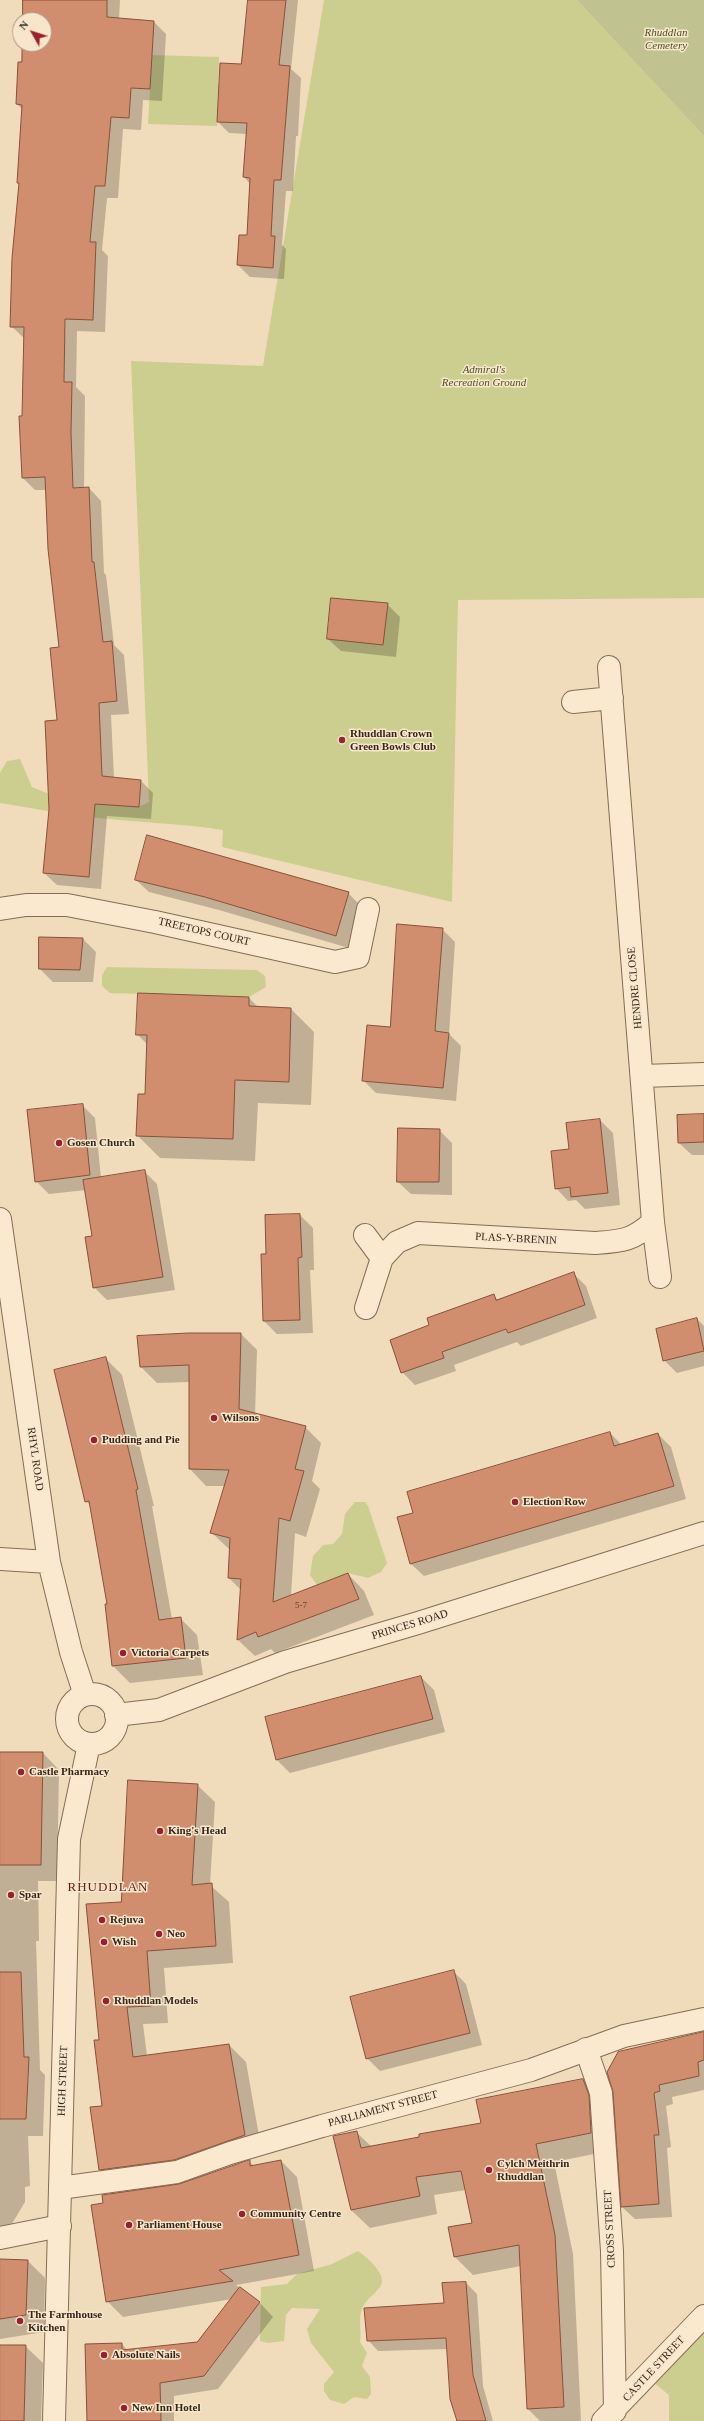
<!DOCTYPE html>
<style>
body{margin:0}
#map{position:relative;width:704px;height:2421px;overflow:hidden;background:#f0dbbb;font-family:Georgia,serif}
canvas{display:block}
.north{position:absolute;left:12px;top:12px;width:40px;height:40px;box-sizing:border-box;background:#f7e6cb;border:1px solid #aa9984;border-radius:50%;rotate:309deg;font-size:11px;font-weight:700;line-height:16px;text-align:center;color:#36251a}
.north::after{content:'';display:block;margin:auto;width:14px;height:18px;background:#99212d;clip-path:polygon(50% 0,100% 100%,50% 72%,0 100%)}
</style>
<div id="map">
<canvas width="704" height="2421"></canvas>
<div class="north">N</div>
</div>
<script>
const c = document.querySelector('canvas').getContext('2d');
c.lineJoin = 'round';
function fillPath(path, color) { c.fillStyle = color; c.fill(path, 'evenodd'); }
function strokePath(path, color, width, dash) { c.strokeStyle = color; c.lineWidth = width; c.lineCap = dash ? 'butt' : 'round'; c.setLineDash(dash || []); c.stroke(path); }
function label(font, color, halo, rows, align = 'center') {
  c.font = font + ' Georgia,serif'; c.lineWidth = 3; c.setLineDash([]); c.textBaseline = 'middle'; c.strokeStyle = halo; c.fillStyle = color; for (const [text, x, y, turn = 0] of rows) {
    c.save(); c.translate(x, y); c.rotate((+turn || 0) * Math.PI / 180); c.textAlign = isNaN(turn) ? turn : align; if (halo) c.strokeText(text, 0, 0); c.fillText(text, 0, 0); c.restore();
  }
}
fillPath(new Path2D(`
 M 324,0 L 577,0 L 704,136 L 704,598 L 458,600 L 452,902 L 222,847 L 223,830 C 185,824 148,823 110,819 C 73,816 37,809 0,803 L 0,773 L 7,761 L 20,759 L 32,787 L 54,796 L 139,807 L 149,802 L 131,361 L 263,366 Z
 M 152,55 L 219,57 L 217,126 L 148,124 Z
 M 107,967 L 257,970 L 265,976 L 266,987 L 249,997 L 110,993 L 102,986 L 102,975 Z
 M 355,1502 L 365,1502 L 368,1506 L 387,1563 L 381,1572 L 368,1578 L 348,1573 L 317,1585 L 310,1575 L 313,1556 L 323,1545 L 333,1544 L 342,1534 L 345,1514 Z
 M 358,2251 C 366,2257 389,2275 380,2287 C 375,2294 365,2300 362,2309 C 358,2318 362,2332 360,2342 L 367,2353 L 362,2366 L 370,2377 L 371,2394 L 367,2399 L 354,2397 L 344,2404 L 330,2400 L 324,2391 L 324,2384 L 334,2372 L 311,2343 L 307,2329 L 320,2309 L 292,2308 L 286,2315 L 284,2341 L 268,2343 L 260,2341 L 261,2287 L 287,2284 L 297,2274 L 332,2264 Z
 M 704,2327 L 704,2421 L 669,2421 L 669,2395 L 653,2382 Z`), '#ccce8f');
fillPath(new Path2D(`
 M 577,0 L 704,0 L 704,136 Z`), '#c0c28f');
fillPath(new Path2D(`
 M 24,0 L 120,0 L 119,19 L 154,22 L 166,34 L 162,101 L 143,100 L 141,130 L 123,129 L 118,198 L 107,198 L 102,250 L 108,256 L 105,332 L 77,331 L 76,387 L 85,396 L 84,488 L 89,488 L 101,501 L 104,573 L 106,575 L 114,645 L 124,655 L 129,714 L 111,715 L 114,778 L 141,781 L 153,793 L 151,819 L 107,816 L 101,889 L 57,885 L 44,873 L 58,721 L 60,648 L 46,490 L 35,490 L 23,478 L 25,339 L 11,326 L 20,185 L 18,183 L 23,110 L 17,104 L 23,44 L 44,44 L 44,20 L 24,20 Z
 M 249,0 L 298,0 L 291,69 L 301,78 L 298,136 L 296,136 L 293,191 L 286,191 L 282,245 L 286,249 L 284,279 L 250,277 L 238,265 L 240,236 L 248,236 L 250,184 L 244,177 L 248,134 L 229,133 L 218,122 L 242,65 Z
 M 387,604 L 400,617 L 396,657 L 341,651 L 328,639 Z
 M 136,880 L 348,893 L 361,906 L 349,948 L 219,910 L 149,892 Z
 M 442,929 L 455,942 L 449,1034 L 461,1046 L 456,1101 L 376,1093 L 363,1080 Z
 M 83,939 L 96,952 L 93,982 L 53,982 L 40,969 Z
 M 249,998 L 259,1008 L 291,1009 L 314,1032 L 311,1105 L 258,1103 L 255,1161 L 160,1158 L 137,1135 L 146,1095 L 148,1045 L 137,1034 Z
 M 82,1105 L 95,1118 L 101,1178 L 144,1171 L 157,1184 L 175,1290 L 107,1300 L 94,1287 L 94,1237 L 86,1190 L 49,1194 L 36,1181 Z
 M 704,1115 L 704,1155 L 692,1155 L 679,1143 Z
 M 600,1120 L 613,1133 L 620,1205 L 585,1209 L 576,1200 L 568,1201 L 556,1188 L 570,1150 Z
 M 439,1130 L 452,1143 L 452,1195 L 411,1194 L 398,1182 Z
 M 300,1215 L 313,1228 L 314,1270 L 310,1270 L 313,1333 L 277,1334 L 264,1321 L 267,1255 Z
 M 573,1273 L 586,1286 L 597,1318 L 521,1346 L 517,1342 L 454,1365 L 456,1371 L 415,1385 L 402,1372 L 431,1326 L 493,1295 L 498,1300 Z
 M 697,1319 L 704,1326 L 704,1366 L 677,1373 L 664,1360 Z
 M 241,1334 L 257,1350 L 255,1415 L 305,1427 L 321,1443 L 312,1481 L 320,1489 L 306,1537 L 295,1533 L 291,1596 L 348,1574 L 364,1591 L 374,1615 L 275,1653 L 271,1649 L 255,1656 L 238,1640 L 241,1590 L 229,1578 L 230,1550 L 211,1532 L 225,1486 L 206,1486 L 190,1469 L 190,1382 L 157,1383 L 141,1367 L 138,1337 Z
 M 105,1358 L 122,1375 L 154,1506 L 152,1506 L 172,1619 L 180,1618 L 197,1635 L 203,1675 L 130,1683 L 113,1666 L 106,1605 L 108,1605 L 91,1506 L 86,1501 Z
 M 610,1433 L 622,1445 L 658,1434 L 671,1447 L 686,1499 L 424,1576 L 411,1564 L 414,1513 Z
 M 421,1677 L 434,1690 L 445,1732 L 290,1773 L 277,1760 L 266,1718 Z
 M 0,1753 L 43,1753 L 59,1770 L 57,1881 L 38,1881 L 39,1941 L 36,1941 L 40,2070 L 45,2075 L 43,2136 L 28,2136 L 30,2186 L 25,2187 L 25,2202 L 10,2227 L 0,2228 Z
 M 197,1785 L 215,1802 L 210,1885 L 229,1902 L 233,1963 L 164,1968 L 168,2023 L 143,2024 L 147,2056 L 229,2045 L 246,2062 L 262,2153 L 117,2187 L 99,2170 L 104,2106 L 100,2040 L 122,1903 Z
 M 453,1971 L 466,1984 L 482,2045 L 380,2071 L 367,2058 Z
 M 704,2033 L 704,2090 L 672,2097 L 673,2104 L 666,2106 L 671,2147 L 667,2148 L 672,2217 L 635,2219 L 622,2207 L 614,2092 Z
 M 583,2080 L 601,2098 L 609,2151 L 554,2162 L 573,2254 L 581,2421 L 540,2421 L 528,2409 L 521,2266 L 473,2275 L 455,2257 L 449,2228 L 473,2223 L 466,2190 L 434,2195 L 437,2214 L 370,2228 L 351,2210 L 356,2132 L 372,2147 L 482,2124 Z
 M 249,2161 L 254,2166 L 281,2161 L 297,2177 L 314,2271 L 236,2285 L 260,2303 L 273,2317 L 218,2389 L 174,2396 L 174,2421 L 88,2421 L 122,2344 L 128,2351 L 197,2343 L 232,2299 L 123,2317 L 107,2301 L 179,2185 Z
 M 0,2260 L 28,2261 L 45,2278 L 44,2332 L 0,2339 Z
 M 466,2283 L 477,2294 L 483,2386 L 493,2421 L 455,2421 L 458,2420 L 448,2349 L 378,2351 L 368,2340 L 445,2304 Z
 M 0,2346 L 25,2346 L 43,2363 L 41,2421 L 0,2421 Z`), '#0003');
const building = new Path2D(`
 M 23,0 L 107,0 L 107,17 L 154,21 L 150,89 L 131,88 L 129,118 L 111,117 L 105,186 L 95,186 L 90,242 L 96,242 L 93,320 L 65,319 L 64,382 L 72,382 L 71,433 L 73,488 L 89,487 L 92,562 L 94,562 L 103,642 L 112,641 L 117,701 L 99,703 L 102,776 L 141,780 L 139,807 L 95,804 L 89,877 L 43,873 L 49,809 L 45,721 L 57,720 L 50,648 L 59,647 L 48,549 L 45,477 L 22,478 L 19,416 L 22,416 L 24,327 L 10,327 L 12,258 L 19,183 L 17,183 L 22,105 L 16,104 L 18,62 L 22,62 L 22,44 L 44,44 L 44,20 L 23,20 Z
 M 248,0 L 286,0 L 279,65 L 290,66 L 281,180 L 274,180 L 271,236 L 275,236 L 273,268 L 237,265 L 239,235 L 247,235 L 250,178 L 243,177 L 247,123 L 217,122 L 220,63 L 241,64 Z
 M 331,598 L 388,603 L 383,645 L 327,639 Z
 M 147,835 L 349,892 L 336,936 L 205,897 L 135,880 Z
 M 397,924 L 443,928 L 435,1031 L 449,1033 L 443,1088 L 362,1081 L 367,1025 L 390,1027 Z
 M 39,937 L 83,938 L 80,970 L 39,969 Z
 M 138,993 L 249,997 L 249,1006 L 291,1008 L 289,1082 L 235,1080 L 233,1139 L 136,1136 L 138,1094 L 145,1094 L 147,1035 L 136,1035 Z
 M 83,1104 L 90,1175 L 35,1182 L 27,1110 Z
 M 704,1114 L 704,1142 L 678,1143 L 677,1115 Z
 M 600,1119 L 608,1193 L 571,1197 L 570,1187 L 555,1189 L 551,1151 L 569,1149 L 566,1123 Z
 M 398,1128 L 440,1129 L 439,1182 L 397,1182 Z
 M 145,1170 L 163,1277 L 93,1288 L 85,1237 L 92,1236 L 83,1180 Z
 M 300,1214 L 302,1257 L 298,1258 L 300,1320 L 263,1321 L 261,1254 L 266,1254 L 265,1215 Z
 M 574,1272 L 585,1305 L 508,1333 L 506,1329 L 442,1352 L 444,1358 L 401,1373 L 390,1340 L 429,1325 L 427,1318 L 494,1294 L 496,1300 Z
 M 697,1318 L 704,1351 L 663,1361 L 656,1329 Z
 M 189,1333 L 241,1333 L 239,1409 L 306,1426 L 295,1469 L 304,1471 L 290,1521 L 279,1518 L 273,1602 L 348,1573 L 359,1599 L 258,1637 L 256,1632 L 237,1640 L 241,1579 L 228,1578 L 230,1538 L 210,1533 L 229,1470 L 189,1469 L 189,1365 L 140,1367 L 137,1336 Z
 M 106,1357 L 138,1489 L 136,1490 L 159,1620 L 181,1617 L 186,1658 L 112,1666 L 105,1604 L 107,1604 L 89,1501 L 85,1502 L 54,1370 Z
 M 610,1432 L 614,1446 L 658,1433 L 674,1486 L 410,1564 L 397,1517 L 413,1513 L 407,1492 Z
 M 421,1676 L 433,1719 L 276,1760 L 265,1717 Z
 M 0,1752 L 43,1752 L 41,1865 L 0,1865 Z
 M 128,1780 L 198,1784 L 192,1885 L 212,1883 L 216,1946 L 147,1951 L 151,2006 L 127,2007 L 133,2057 L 229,2044 L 245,2135 L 174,2160 L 99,2170 L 90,2107 L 102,2106 L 94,2040 L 99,2040 L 86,1904 L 121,1902 Z
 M 454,1970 L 470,2033 L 366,2059 L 350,1997 Z
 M 0,1972 L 21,1972 L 24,2057 L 29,2057 L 26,2119 L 0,2119 Z
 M 704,2032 L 704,2060 L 698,2062 L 699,2076 L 659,2085 L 660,2091 L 654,2093 L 659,2135 L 654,2135 L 659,2204 L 621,2207 L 613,2092 L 607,2072 L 618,2052 Z
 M 583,2079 L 589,2095 L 591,2133 L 536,2144 L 555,2235 L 564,2407 L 527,2409 L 519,2245 L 454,2257 L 448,2227 L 472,2223 L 461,2171 L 416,2177 L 420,2196 L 351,2210 L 333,2136 L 357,2131 L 361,2148 L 419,2137 L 419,2134 L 481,2123 L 476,2100 Z
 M 250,2160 L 250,2166 L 281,2160 L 299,2255 L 219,2270 L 233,2281 L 106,2302 L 91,2205 L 103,2203 L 102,2195 L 179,2184 Z
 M 0,2259 L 28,2260 L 26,2315 L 0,2319 Z
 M 466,2282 L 473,2375 L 486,2421 L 457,2421 L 450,2399 L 446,2338 L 367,2341 L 364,2308 L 444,2303 L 442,2283 Z
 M 240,2287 L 260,2302 L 204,2376 L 160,2383 L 161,2421 L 87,2421 L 85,2344 L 122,2343 L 122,2350 L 197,2342 Z
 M 0,2345 L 26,2345 L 24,2421 L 0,2421 Z`);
fillPath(building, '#d08e6f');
strokePath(building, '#885139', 1);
const minor = new Path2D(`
 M 609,667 L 653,1222 L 660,1277
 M 573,702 L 612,698
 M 0,909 L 26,905 L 67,905 L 155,922 L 335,962 L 358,957 L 368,909
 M 642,1076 L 704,1074
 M 365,1235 L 382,1258 L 366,1308
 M 382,1258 L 397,1242 L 418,1233 L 595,1243 C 622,1241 632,1241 653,1222
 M 586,2049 L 601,2093 L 612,2251 L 615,2411
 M 60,2188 L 177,2172 L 230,2153 L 322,2126 L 531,2070 L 624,2036 L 704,2019
 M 0,2238 L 60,2226
 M 603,2421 L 704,2316`);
const tertiary = new Path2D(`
 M 0,1219 L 49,1562 L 71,1652 L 85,1695
 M 0,1559 L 49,1562
 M67 1719a25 25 0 1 1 50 0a25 25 0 1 1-50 0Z
 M 116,1715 L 159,1710 L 285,1662 L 418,1623 L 704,1533
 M 54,2421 L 69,1839 L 89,1744`);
strokePath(minor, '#886b54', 24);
strokePath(tertiary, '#886b54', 24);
strokePath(minor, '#fae9ce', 22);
strokePath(tertiary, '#fae9ce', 22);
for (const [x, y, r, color] of [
 [342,740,4,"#99212d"],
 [59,1143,4,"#99212d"],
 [214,1418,4,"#99212d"],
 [94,1440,4,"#99212d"],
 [515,1502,4,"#99212d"],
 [123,1653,4,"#99212d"],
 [21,1772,4,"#99212d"],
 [160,1831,4,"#99212d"],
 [11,1895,4,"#99212d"],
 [102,1920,4,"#99212d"],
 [159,1934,4,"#99212d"],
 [104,1942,4,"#99212d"],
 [106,2001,4,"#99212d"],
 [489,2170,4,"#99212d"],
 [242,2214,4,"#99212d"],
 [129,2225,4,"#99212d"],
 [20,2321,4,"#99212d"],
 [104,2355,4,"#99212d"],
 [124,2408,4,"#99212d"]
]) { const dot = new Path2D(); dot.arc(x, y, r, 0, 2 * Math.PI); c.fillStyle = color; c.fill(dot); strokePath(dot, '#f7e6cb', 1.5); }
label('9px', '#5c3f2f', null, [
 ["5-7",301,1606]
]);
label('italic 11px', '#4b5320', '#f7e6cb', [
 ["Rhuddlan",666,33],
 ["Cemetery",666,46],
 ["Admiral's",484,370],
 ["Recreation Ground",484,383]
]);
label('bold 11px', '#36251a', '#f7e6cb', [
 ["Rhuddlan Crown",350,734],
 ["Green Bowls Club",350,747],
 ["Gosen Church",67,1143],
 ["Wilsons",222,1418],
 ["Pudding and Pie",102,1440],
 ["Election Row",523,1502],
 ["Victoria Carpets",131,1653],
 ["Castle Pharmacy",29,1772],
 ["King's Head",168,1831],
 ["Spar",19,1895],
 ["Rejuva",110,1920],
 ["Neo",167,1934],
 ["Wish",112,1942],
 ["Rhuddlan Models",114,2001],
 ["Cylch Meithrin",497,2164],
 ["Rhuddlan",497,2177],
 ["Community Centre",250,2214],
 ["Parliament House",137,2225],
 ["The Farmhouse",28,2315],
 ["Kitchen",28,2328],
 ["Absolute Nails",112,2355],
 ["New Inn Hotel",132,2408]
], 'left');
label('11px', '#36251a', '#f7e6cb', [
 ["TREETOPS COURT",204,932,13],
 ["HENDRE CLOSE",635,988,-95],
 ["PLAS-Y-BRENIN",516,1239,3],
 ["RHYL ROAD",35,1459,82],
 ["PRINCES ROAD",410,1625,-17],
 ["HIGH STREET",63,2081,-88],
 ["PARLIAMENT STREET",383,2109,-15],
 ["CROSS STREET",610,2229,-93],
 ["CASTLE STREET",654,2369,-47]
]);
c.letterSpacing = '1px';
label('13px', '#652117', '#f7e6cb', [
 ["RHUDDLAN",108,1888]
]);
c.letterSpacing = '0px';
</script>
